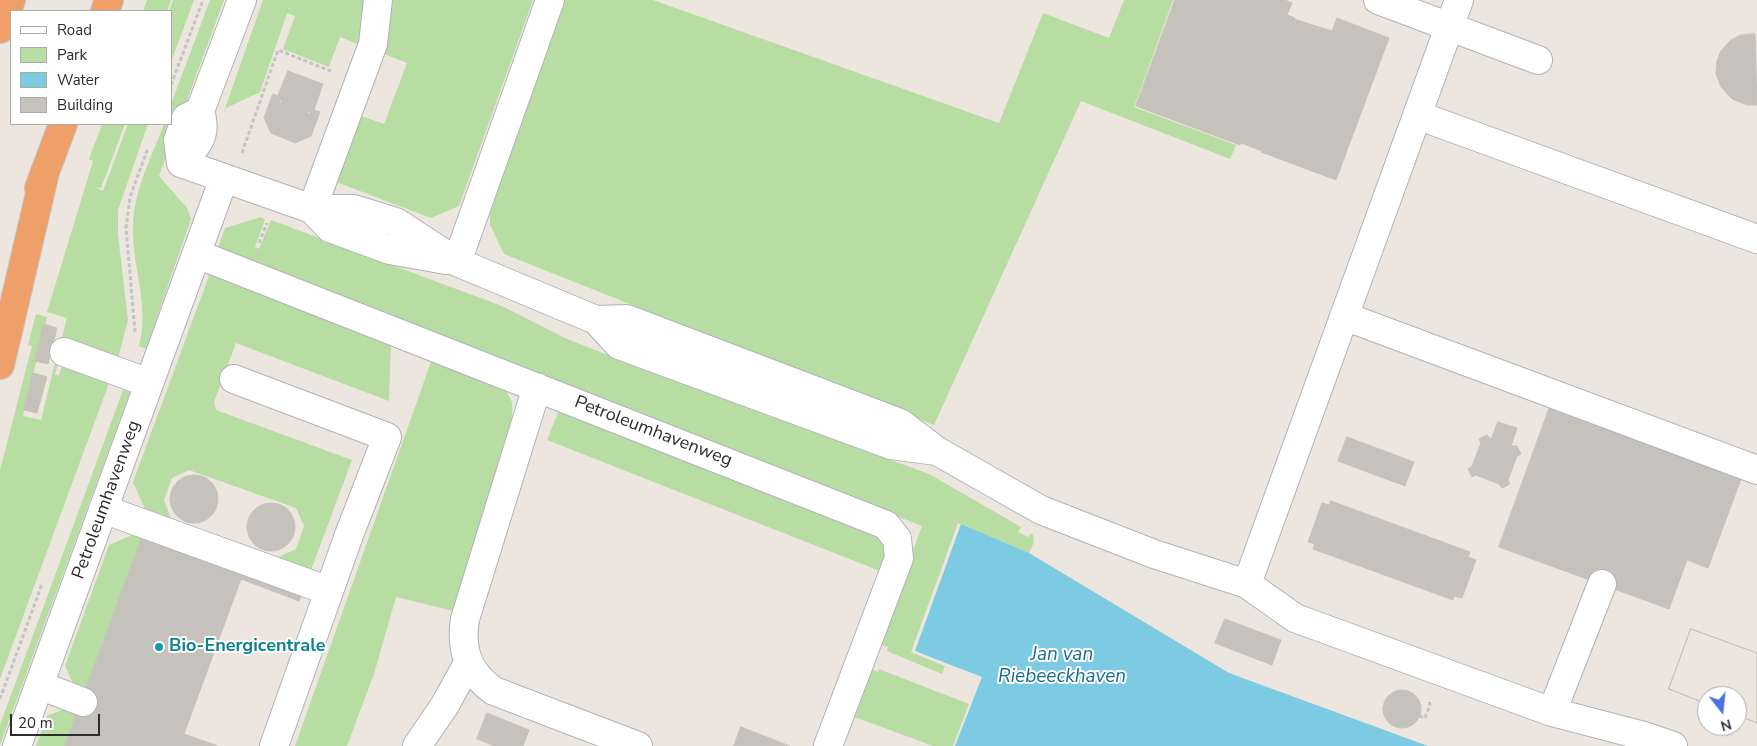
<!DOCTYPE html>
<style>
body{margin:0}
#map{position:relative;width:1757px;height:746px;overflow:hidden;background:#ece6df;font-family:"Nunito Sans",sans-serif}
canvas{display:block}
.legend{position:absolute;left:10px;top:10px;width:162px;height:115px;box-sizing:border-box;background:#fff;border:1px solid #ababab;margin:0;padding:6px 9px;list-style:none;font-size:15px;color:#2c2c2c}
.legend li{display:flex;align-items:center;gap:10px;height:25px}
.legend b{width:25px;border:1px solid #ababab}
.north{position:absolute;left:1697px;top:686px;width:50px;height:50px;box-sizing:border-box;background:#fff;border:1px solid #ababab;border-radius:50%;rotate:164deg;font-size:14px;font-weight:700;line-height:20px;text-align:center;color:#2c2c2c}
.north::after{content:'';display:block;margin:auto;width:18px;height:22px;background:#506fe8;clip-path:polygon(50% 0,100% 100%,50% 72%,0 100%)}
.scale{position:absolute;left:10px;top:714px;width:90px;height:22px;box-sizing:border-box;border:2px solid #2c2c2c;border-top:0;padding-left:6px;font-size:15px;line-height:18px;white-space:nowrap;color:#2c2c2c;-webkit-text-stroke:4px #fff;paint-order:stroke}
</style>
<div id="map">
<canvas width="1757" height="746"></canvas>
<ul class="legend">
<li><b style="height:6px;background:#fff"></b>Road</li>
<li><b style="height:14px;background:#b7dda2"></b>Park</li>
<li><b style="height:14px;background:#7dcae3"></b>Water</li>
<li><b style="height:14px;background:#c5c1bb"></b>Building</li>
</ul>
<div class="north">N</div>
<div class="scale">20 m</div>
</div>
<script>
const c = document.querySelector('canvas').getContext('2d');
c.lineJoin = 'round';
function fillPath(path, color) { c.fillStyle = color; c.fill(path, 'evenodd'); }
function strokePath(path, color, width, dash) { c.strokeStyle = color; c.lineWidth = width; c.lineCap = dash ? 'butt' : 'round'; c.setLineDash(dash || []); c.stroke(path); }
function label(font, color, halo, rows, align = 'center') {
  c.font = font + ' "Nunito Sans",sans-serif'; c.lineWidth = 4; c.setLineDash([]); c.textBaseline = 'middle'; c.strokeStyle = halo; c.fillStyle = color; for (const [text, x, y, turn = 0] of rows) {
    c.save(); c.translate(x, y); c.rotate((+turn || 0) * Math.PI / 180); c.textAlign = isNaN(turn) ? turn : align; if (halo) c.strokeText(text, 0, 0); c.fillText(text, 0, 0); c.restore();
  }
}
fillPath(new Path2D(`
 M 147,0 L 171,0 L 167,11 L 143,11 Z
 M 173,0 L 194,0 L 171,62 L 171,11 L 169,11 Z
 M 210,0 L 224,0 L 159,176 L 187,208 L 191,219 L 146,349 L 139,346 C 150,306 132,268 133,227 C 133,192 152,156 164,124 L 171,124 L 171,104 Z
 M 263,0 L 366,0 L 385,48 L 392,0 L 533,0 L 459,206 L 431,218 L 336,182 L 361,116 L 384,124 L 407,63 L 340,37 L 329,67 L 283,49 L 295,16 L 287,13 L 260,92 L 226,108 L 223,114 Z
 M 564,0 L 653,0 L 999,123 L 1043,13 L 1109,38 L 1124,0 L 1173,0 L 1134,107 L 1236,145 L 1230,159 L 1081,101 L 934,425 L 504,254 L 490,225 L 490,209 Z
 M 102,124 L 125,124 L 101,188 L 94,187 L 103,191 L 128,124 L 148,124 L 118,210 L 118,235 L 128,320 L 118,358 L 62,337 L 67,318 L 47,312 L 93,161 L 89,159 Z
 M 261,217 L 265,220 L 255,247 L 259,249 L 271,220 L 502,306 L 567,339 L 634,365 L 929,474 L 1021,527 L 1018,532 L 1028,537 L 1031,533 L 1033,535 L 1034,542 L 1029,553 L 958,523 L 911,652 L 945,666 L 942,674 L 887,651 L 888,647 L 879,644 L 922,526 L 217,251 L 225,228 Z
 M 210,273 L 391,343 L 389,401 L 236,343 L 214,402 L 216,410 L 352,460 L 311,570 L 276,558 L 296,549 L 304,526 L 296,508 L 189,470 L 172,478 L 164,500 L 171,519 L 145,509 L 133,482 Z
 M 36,314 L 47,317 L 23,416 L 41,420 L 57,355 L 60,357 L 55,374 L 59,376 L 64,358 L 112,375 L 0,679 L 0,470 L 32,346 L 28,345 Z
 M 432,359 L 505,388 L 512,402 L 512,417 L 454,611 L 396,597 L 374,674 L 347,746 L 295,746 Z
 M 123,390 L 130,392 L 0,745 L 0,725 Z
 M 559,410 L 881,537 L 887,550 L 880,571 L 547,440 Z
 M 132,535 L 142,538 L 85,693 L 76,689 L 65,666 L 109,545 Z
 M 870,669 L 878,672 L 879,669 L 969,704 L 953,746 L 933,746 L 852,716 Z
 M 69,707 L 79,711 L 65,746 L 36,746 L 47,716 Z`), '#b7dda2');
fillPath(new Path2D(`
 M 961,524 L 1029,553 L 1229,673 L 1428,746 L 955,746 L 982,677 L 915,651 Z`), '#7dcae3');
const building = new Path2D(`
 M 1175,0 L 1285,0 L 1292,3 L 1287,15 L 1295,18 L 1294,19 L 1332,31 L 1337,18 L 1389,38 L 1336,180 L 1261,152 L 1262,151 L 1241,143 L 1240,145 L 1136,106 Z
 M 1755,34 L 1757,105 L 1747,105 L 1732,99 L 1721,87 L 1716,74 L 1717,61 L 1721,51 L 1731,40 L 1741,35 Z
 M 288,71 L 323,84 L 314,110 L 307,115 L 306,118 L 310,120 L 306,131 L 295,136 L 276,128 L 271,118 L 275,106 L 279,108 L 281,105 L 278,96 Z
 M 273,94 L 278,96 L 282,102 L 279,108 L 275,106 L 271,118 L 276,128 L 295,136 L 306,131 L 310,120 L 306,118 L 308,112 L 314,110 L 320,112 L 311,136 L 295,143 L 271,133 L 264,118 Z
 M 44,324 L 57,328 L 48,364 L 35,361 Z
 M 33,373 L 47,377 L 37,413 L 24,410 Z
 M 1549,409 L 1741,479 L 1708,568 L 1687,560 L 1669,609 L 1499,547 Z
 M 1498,422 L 1517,428 L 1511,446 L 1517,446 L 1521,454 L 1517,456 L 1508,480 L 1510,484 L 1502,488 L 1499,484 L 1476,475 L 1472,477 L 1468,469 L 1472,466 L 1481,443 L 1479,439 L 1487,435 L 1491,439 Z
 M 1347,437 L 1414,462 L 1405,486 L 1338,461 Z
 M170 499a24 24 0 1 1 48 0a24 24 0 1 1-48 0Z
 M 1331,501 L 1470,552 L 1468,557 L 1476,560 L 1462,598 L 1454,596 L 1453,600 L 1313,549 L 1315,544 L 1308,542 L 1322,503 L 1329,505 Z
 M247 527a24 24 0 1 1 48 0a24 24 0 1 1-48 0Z
 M 142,537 L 301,596 L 299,601 L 241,579 L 184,734 L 218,746 L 65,746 Z
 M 1225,619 L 1281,640 L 1272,665 L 1215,643 Z
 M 1691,629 L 1757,653 L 1757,723 L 1737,715 L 1737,696 L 1707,696 L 1707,704 L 1669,689 Z
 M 1691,629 L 1757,653 L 1757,723 L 1737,715 L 1737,696 L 1707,696 L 1707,704 L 1669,689 Z
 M1383 709a19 19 0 1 1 38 0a19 19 0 1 1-38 0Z
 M 487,713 L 529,730 L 523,746 L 495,746 L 477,739 Z
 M 741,727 L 790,746 L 734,746 Z`);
fillPath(building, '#c5c1bb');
strokePath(building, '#c7c2b9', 1);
const minor = new Path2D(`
 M 1378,0 L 1538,60
 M 1417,115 L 1757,239
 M 181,163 L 312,209 L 354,209 L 396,222 L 457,262 L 596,320 L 627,319 L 900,423 L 937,451
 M 181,163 C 197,146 208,136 200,111 L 242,0
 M 181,163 L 178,140 L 186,118 L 200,111
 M 312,209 L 373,44 L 378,0
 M 312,209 L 330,228 L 390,250 L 446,260
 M 197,254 L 886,525 L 897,539 L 899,558 L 828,746
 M 457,262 L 550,0
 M 1344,316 L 1757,470
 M 596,320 L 619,345 L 891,445 L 937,451 L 1041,510 L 1154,554 L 1247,584 L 1295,618 L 1552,712 L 1644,736 L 1673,746
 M 64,352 L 149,383
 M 234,379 L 387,437 L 349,535 L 274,746
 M 537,387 L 465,619 C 460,650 468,673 494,691 L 638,746
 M 103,509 L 329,591
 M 1247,584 L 1459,0
 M 39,685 L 83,702
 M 1552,712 L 1602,584
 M 17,746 L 224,178
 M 417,746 L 445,705 L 468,663`);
const highway = new Path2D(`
 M 105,11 L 109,0
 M 0,29 L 11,0
 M 39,188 L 63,124
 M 0,365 L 45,172`);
strokePath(minor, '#b0b2bb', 30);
strokePath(highway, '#c4c4c4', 30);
strokePath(new Path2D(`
 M 171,85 L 203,0
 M 242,153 L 278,50 L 333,72
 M 259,243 L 267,223
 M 135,332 L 126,228 L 130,197 L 148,148
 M 0,699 L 42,584
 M 1419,716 L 1425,718 L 1430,705 L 1429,699`), '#c4c4c4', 3, [4, 2.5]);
strokePath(minor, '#fff', 28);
strokePath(highway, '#efa068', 28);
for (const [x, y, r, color] of [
 [159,647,5,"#0f9aa8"]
]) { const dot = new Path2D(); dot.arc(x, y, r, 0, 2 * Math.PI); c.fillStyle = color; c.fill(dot); strokePath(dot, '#fff', 2); }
label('18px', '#2c2c2c', '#fff', [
 ["Petroleumhavenweg",653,432,21],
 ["Petroleumhavenweg",107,500,-70]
]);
label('bold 18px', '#0d838f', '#fff', [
 ["Bio-Energicentrale",169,647]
], 'left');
label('italic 19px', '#1b6a90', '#fff', [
 ["Jan van",1062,655],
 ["Riebeeckhaven",1062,677]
]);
</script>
